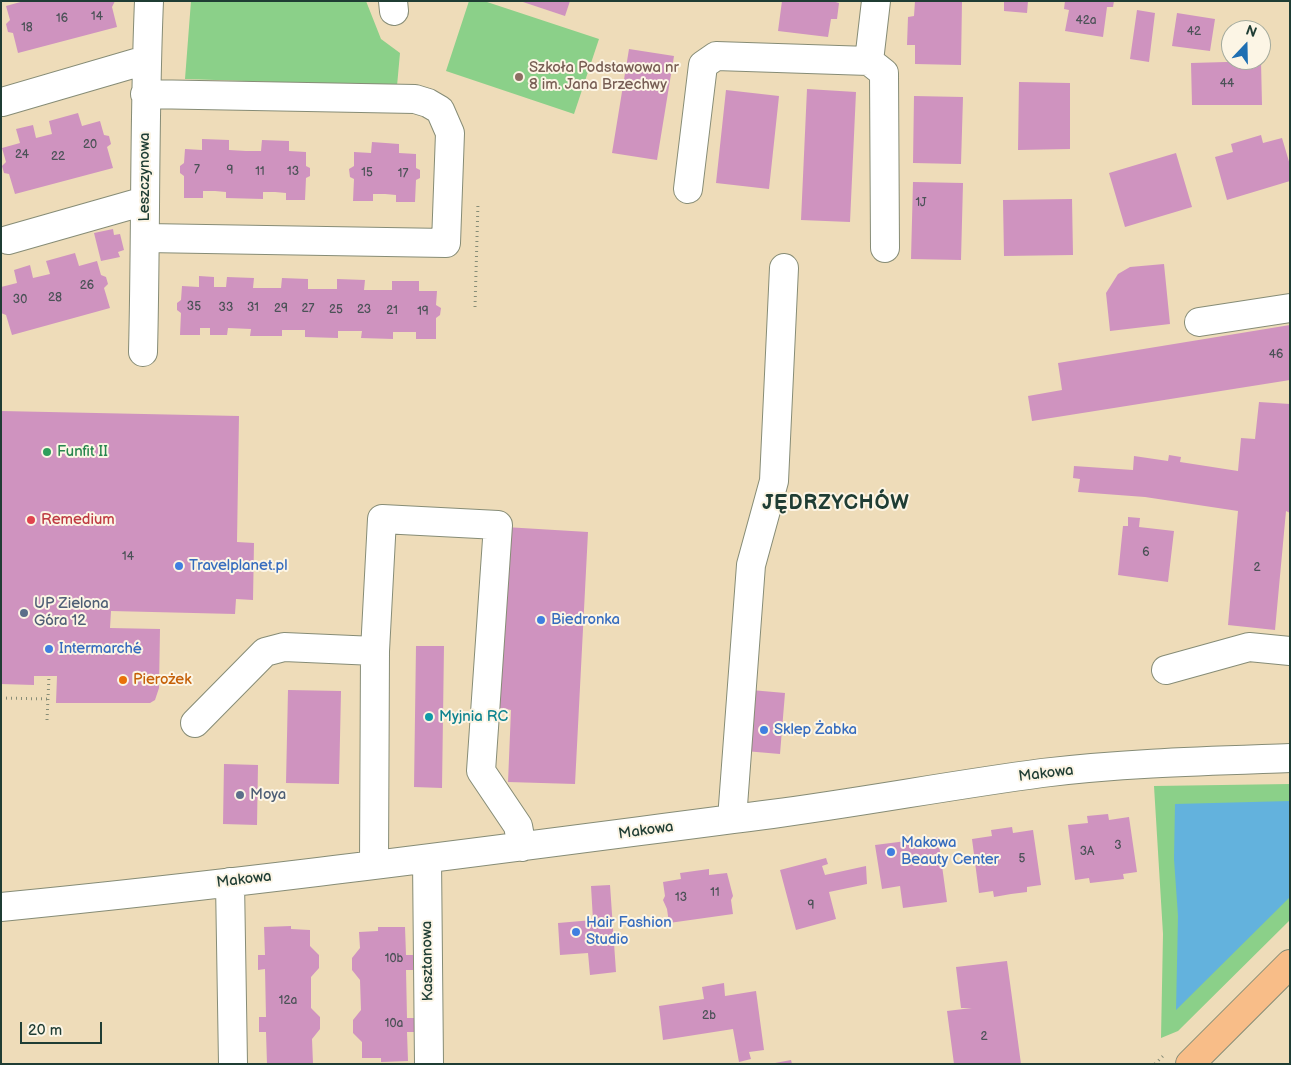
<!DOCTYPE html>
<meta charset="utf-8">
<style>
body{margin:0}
#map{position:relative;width:1291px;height:1065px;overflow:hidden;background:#eedcb9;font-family:"Balsamiq Sans",sans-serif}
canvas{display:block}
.frame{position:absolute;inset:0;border:2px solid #1f3d34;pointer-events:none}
.north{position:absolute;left:1221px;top:20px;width:50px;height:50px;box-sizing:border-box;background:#fcf5e5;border:1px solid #a4ab9e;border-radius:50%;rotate:21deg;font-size:14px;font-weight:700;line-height:20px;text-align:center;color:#1f3d34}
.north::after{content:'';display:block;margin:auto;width:18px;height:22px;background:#1f6fb2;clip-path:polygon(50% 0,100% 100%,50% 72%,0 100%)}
.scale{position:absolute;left:20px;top:1022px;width:82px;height:22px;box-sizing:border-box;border:2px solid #1f3d34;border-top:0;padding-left:6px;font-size:15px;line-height:18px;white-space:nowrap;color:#1f3d34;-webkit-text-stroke:4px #fcf5e5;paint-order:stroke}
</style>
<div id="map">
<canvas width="1291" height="1065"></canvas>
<div class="frame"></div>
<div class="north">N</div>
<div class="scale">20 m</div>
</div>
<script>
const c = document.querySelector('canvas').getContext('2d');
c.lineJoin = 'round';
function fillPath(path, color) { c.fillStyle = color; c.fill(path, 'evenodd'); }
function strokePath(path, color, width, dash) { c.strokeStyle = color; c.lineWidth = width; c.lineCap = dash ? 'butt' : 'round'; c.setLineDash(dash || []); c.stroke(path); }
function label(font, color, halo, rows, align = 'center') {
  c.font = font + ' "Balsamiq Sans",sans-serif'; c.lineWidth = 4; c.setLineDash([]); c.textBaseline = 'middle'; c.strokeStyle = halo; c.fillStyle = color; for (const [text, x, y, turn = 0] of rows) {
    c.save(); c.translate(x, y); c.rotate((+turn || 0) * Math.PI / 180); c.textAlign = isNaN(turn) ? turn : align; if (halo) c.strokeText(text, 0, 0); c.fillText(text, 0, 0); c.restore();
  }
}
fillPath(new Path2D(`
 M 191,1 L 366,1 L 381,39 L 400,53 L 397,86 L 185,79 Z
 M 469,1 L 484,1 L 599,39 L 574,114 L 446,71 Z
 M 1290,784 L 1290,920 L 1178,1031 L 1161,1038 L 1163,934 L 1154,786 Z`), '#8bd089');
fillPath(new Path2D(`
 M 1290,801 L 1290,897 L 1176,1010 L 1178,916 L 1174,859 L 1175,804 Z`), '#63b2dd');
fillPath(new Path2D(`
 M 24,1 L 115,1 L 112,7 L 117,27 L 18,53 L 13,33 L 8,32 L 6,24 L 10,20 L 6,6 Z
 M 520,1 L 570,1 L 565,16 Z
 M 782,1 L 832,1 L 839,3 L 837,19 L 831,19 L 828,37 L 778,31 Z
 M 915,1 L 962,1 L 961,65 L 915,64 L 915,45 L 907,45 L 908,17 L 914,16 Z
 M 1004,1 L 1028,1 L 1027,13 L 1004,11 Z
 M 1065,1 L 1114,1 L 1113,7 L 1107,7 L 1103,37 L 1065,31 L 1069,10 L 1064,9 Z
 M 1137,10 L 1155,13 L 1149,62 L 1130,59 Z
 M 1177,13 L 1215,19 L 1210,51 L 1172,46 Z
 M 629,49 L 674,56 L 657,160 L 612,153 Z
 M 1261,61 L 1262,105 L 1192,105 L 1191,63 Z
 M 1019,82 L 1070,83 L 1070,149 L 1018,150 Z
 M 807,89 L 856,92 L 850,222 L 801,220 Z
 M 726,90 L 779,96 L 769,189 L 716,183 Z
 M 914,96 L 963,97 L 961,164 L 913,163 Z
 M 78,113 L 82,126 L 100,121 L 104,135 L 109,136 L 111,144 L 107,147 L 113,168 L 15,194 L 9,174 L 4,173 L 2,166 L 6,162 L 2,148 L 20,143 L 16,129 L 33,125 L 36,138 L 52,134 L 49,121 Z
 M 1261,135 L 1263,143 L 1282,138 L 1290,165 L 1290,181 L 1227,200 L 1215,157 L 1233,152 L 1231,144 Z
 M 202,139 L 229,140 L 229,150 L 246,151 L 261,151 L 262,140 L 289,141 L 289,151 L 306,152 L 306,166 L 310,168 L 310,176 L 306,178 L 305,200 L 286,200 L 286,193 L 275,192 L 263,192 L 263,199 L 226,198 L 226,192 L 215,191 L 203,191 L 203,198 L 184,198 L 184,176 L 180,173 L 180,166 L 184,163 L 185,149 L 202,150 Z
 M 372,142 L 399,144 L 399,153 L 416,154 L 416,168 L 420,170 L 420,178 L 416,180 L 415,202 L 396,202 L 396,195 L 385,194 L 373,194 L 373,201 L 353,201 L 354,179 L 350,177 L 349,169 L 354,166 L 354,152 L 371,153 Z
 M 1176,153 L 1192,207 L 1125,227 L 1109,173 Z
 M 913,182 L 963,183 L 961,260 L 911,259 Z
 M 1072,199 L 1073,255 L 1004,256 L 1003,200 Z
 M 113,229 L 114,235 L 120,234 L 124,250 L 118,252 L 120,257 L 101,261 L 94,233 Z
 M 75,253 L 79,266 L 97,261 L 101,275 L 106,277 L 108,284 L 104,288 L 110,308 L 12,335 L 6,315 L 1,313 L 1,287 L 17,283 L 14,270 L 30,265 L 33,278 L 50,274 L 46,261 Z
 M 1164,264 L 1170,324 L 1110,331 L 1106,293 L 1118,274 L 1130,267 Z
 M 199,276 L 214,277 L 214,287 L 226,287 L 227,277 L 254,278 L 253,288 L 281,288 L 282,278 L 308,279 L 308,289 L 337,289 L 337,279 L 365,280 L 364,290 L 392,290 L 392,281 L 419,281 L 419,291 L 437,291 L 436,305 L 441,308 L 440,315 L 436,318 L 436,339 L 416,339 L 416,332 L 393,332 L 393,339 L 361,338 L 362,331 L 338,331 L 338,338 L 305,337 L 305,330 L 282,330 L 282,336 L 250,336 L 251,329 L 228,328 L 227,335 L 210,335 L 210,328 L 200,328 L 200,335 L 180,335 L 181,313 L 177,310 L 177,303 L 181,300 L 182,286 L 199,287 Z
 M 1290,325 L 1290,380 L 1032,421 L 1028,396 L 1062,390 L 1058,363 Z
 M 1259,402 L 1290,404 L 1290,513 L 1286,511 L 1275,630 L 1228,625 L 1238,511 L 1145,497 L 1078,492 L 1080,479 L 1073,478 L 1074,466 L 1133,470 L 1134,456 L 1168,461 L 1169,455 L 1181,457 L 1180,462 L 1238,471 L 1241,438 L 1255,439 Z
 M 1,411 L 239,416 L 237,542 L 254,543 L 253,600 L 236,599 L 235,614 L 111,611 L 110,628 L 160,629 L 159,688 L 155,700 L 150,703 L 56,703 L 57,676 L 34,676 L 34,685 L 1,684 Z
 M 1128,517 L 1140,518 L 1139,527 L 1174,531 L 1168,582 L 1118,575 L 1123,526 L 1128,526 Z
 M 505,527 L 588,532 L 575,784 L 508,782 L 511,710 L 494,707 Z
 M 416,646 L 444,646 L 442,788 L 414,787 Z
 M 288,690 L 341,691 L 339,784 L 286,783 Z
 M 751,690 L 785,693 L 780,754 L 745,751 Z
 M 224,764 L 258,765 L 257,825 L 223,824 Z
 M 1108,814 L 1109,820 L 1129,817 L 1137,872 L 1123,874 L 1124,879 L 1090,883 L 1089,878 L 1075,880 L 1068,825 L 1088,823 L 1087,816 Z
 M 1012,827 L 1013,833 L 1033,830 L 1041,885 L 1027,887 L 1027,892 L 1011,894 L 994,897 L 993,891 L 979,893 L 972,839 L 992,836 L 991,830 Z
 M 938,837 L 947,902 L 903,908 L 900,886 L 882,889 L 875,845 Z
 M 826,858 L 828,864 L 822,866 L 825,875 L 866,866 L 867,884 L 829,892 L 836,919 L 796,930 L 780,870 Z
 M 709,869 L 709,875 L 727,873 L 733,896 L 731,900 L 733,914 L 669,923 L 667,909 L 663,900 L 665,896 L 663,882 L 681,879 L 680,873 Z
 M 610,885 L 616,972 L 590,975 L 588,953 L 560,955 L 558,923 L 593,920 L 591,886 Z
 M 291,926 L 291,929 L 310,930 L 310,946 L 319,955 L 319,968 L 311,977 L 311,1008 L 320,1017 L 320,1029 L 312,1039 L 313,1064 L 267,1064 L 266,1032 L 259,1032 L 259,1017 L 266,1017 L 265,969 L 258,970 L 258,955 L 265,955 L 264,927 Z
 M 378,927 L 405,927 L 406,955 L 413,955 L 413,970 L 406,970 L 407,1018 L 414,1018 L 414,1032 L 407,1032 L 408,1061 L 381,1062 L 381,1058 L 362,1058 L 362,1042 L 353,1033 L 353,1020 L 361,1010 L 360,980 L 352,970 L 352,958 L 360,948 L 359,932 L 378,931 Z
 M 1007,961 L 1021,1064 L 954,1064 L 947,1011 L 972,1008 L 961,1008 L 956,967 Z
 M 724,983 L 725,996 L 756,991 L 764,1050 L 749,1052 L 751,1059 L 739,1062 L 733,1029 L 663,1040 L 659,1006 L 704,999 L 702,987 Z
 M 791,1060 L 792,1064 L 775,1064 L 775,1063 Z`), '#cf93bf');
const minor = new Path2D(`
 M 393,1 L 394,11
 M 876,1 L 869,61 L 884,73 L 885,248
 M 145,94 L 415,99 L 428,103 L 440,110 L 450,133 L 446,243 L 146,238
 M 2,102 L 146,60
 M 688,189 L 703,65 L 716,56 L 869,61
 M 8,240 L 145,201
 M 1199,322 L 1290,308
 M 143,352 C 146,235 144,118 149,1
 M 375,651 L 382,519 L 498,525 L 481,771 L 518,826 L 522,847
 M 1166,670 L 1249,647 L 1290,651
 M 195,723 L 265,652 L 284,647 L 375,651 L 374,864
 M 732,819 L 751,565 L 774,481 L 784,268
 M 427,859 L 429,1064
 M 230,882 L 233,1064
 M 1,907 C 259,882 515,847 772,814 C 862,802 952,785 1042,773 C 1124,763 1207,761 1290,758`);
const major = new Path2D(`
 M 1190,1064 L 1290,964`);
strokePath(minor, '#868c76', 30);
strokePath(major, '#868c76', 30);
strokePath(new Path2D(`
 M 475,307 L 478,203
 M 1,698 L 48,699
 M 47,720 L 49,676
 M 1155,1064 L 1163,1056`), '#868c76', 3, [1, 4]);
strokePath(minor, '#fff', 28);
strokePath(major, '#f8bd88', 28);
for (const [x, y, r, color] of [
 [519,77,5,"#8d6e63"],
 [47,452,5,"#2e9e5b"],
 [31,520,5,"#e0444e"],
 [179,566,5,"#3f7fe0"],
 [24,613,5,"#5c6f8a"],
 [541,620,5,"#3f7fe0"],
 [49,649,5,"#3f7fe0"],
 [123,680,5,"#e8710a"],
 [429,717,5,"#0f9aa8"],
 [764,730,5,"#3f7fe0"],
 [240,795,5,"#5c6f8a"],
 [891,852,5,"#3f7fe0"],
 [576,932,5,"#3f7fe0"]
]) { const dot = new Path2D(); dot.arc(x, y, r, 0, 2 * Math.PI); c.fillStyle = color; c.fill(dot); strokePath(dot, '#fcf5e5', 2); }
label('12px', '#4b5257', null, [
 ["14",97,17],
 ["16",62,19],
 ["42a",1086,21],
 ["18",27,28],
 ["42",1194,32],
 ["44",1227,84],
 ["20",90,145],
 ["24",22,155],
 ["22",58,157],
 ["7",197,170],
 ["9",230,171],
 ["11",260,172],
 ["13",293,172],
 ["15",367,173],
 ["17",403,174],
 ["1J",921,203],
 ["26",87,286],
 ["28",55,298],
 ["30",20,300],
 ["35",194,307],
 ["33",226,308],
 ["31",253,308],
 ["29",281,309],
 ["27",308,309],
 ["25",336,310],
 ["23",364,310],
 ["21",392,311],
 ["19",423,312],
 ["46",1276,355],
 ["6",1146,553],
 ["14",128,557],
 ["2",1257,568],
 ["3",1118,846],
 ["3A",1087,852],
 ["5",1022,859],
 ["11",715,893],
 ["13",681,898],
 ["9",811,906],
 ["10b",394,959],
 ["12a",288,1001],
 ["2b",709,1016],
 ["10a",394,1024],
 ["2",984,1037]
]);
label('15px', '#785e54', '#fcf5e5', [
 ["Szkoła Podstawowa nr",529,68],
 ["8 im. Jana Brzechwy",529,85]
], 'left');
label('15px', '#1f3d34', '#fcf5e5', [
 ["Leszczynowa",145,177,-90],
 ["Makowa",1046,774,-7],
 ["Makowa",646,831,-8],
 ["Makowa",244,880,-7],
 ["Kasztanowa",428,961,-91]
]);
label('15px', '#27864d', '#fcf5e5', [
 ["Funfit II",57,452]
], 'left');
label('15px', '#be3a42', '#fcf5e5', [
 ["Remedium",41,520]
], 'left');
label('15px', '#366cbe', '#fcf5e5', [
 ["Travelplanet.pl",189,566],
 ["Biedronka",551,620],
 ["Intermarché",59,649],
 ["Sklep Żabka",774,730],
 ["Makowa",901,843],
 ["Beauty Center",901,860],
 ["Hair Fashion",586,923],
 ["Studio",586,940]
], 'left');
label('15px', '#4e5e75', '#fcf5e5', [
 ["UP Zielona",34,604],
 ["Góra 12",34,621],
 ["Moya",250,795]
], 'left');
label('15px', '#c56008', '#fcf5e5', [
 ["Pierożek",133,680]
], 'left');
label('15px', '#0d838f', '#fcf5e5', [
 ["Myjnia RC",439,717]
], 'left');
c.letterSpacing = '1px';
label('bold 20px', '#1f3d34', '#fcf5e5', [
 ["JĘDRZYCHÓW",836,504]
]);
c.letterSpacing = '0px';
</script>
